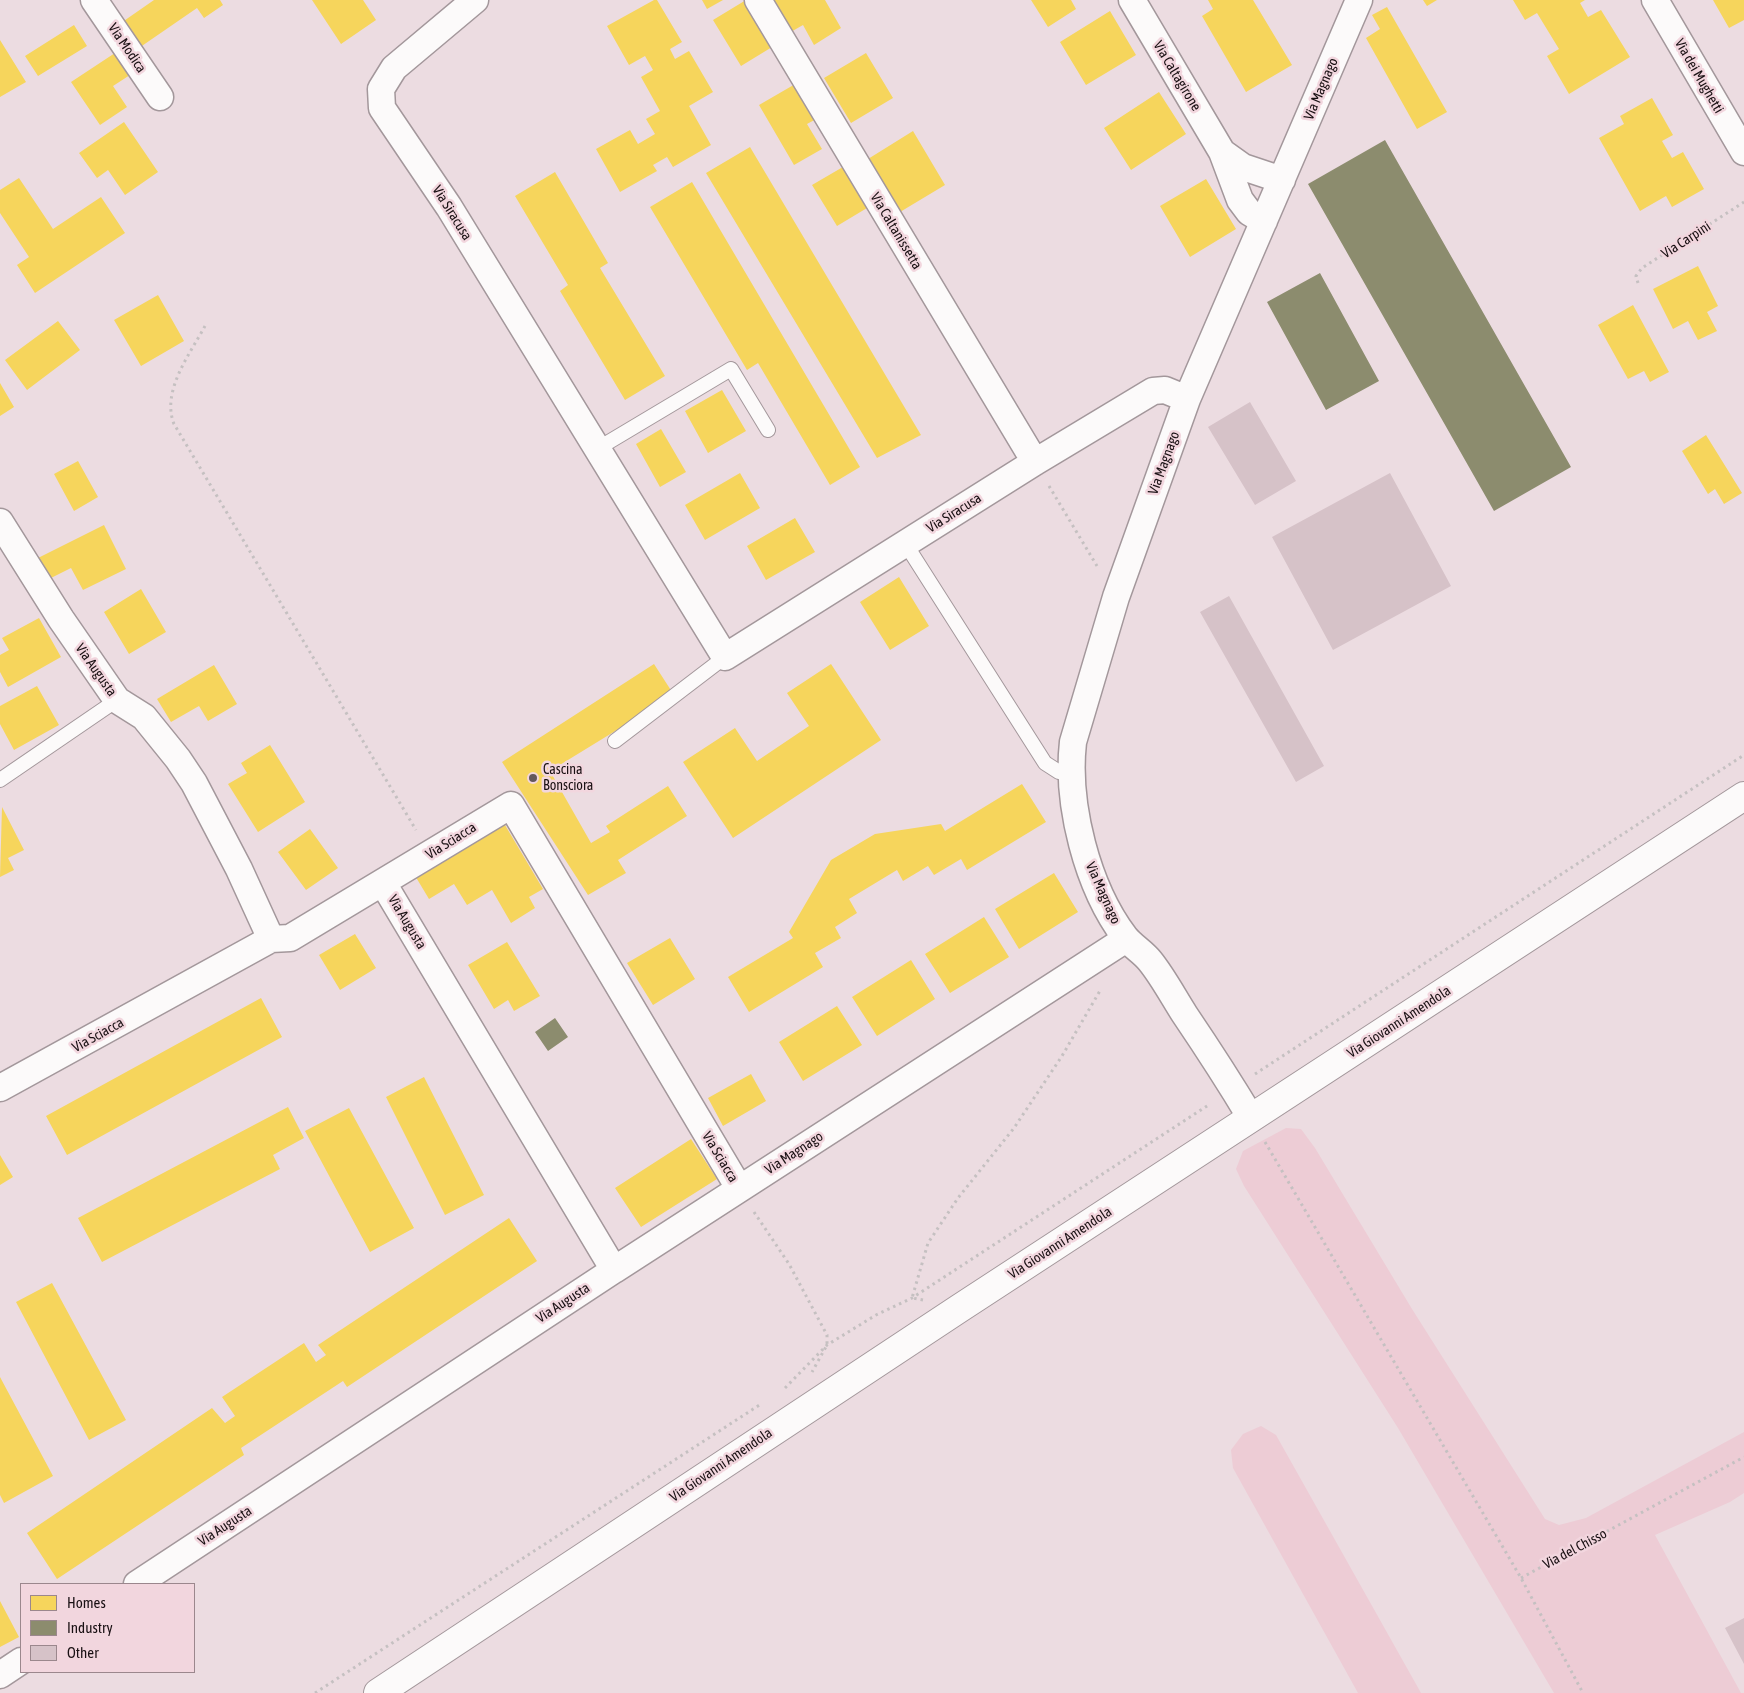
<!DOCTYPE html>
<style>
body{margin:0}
#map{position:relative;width:1744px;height:1693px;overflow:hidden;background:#ecdce1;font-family:"Asap Condensed",sans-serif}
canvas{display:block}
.legend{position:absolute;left:20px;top:1583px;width:175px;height:90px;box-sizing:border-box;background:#f2d6de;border:1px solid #9b878d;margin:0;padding:6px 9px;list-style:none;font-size:15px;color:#191013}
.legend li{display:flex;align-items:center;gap:10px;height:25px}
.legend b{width:25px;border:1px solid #9b878d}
</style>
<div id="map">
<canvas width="1744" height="1693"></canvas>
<ul class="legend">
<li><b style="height:14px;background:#f6d55c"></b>Homes</li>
<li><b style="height:14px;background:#8c8c6e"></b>Industry</li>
<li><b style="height:14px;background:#d6c2c8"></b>Other</li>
</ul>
</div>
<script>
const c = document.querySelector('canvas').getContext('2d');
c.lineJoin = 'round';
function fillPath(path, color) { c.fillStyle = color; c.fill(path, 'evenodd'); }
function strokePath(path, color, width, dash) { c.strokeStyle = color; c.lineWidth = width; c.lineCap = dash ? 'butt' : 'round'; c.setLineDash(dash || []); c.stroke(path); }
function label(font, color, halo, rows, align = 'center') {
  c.font = font + ' "Asap Condensed",sans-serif'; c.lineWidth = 5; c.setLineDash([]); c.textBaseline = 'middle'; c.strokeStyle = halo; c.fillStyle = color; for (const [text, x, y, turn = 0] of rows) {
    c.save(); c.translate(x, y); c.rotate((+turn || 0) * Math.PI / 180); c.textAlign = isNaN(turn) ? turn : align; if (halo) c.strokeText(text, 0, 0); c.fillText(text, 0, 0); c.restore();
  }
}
fillPath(new Path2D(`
 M 1286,1128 L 1301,1129 L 1315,1148 L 1412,1309 L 1545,1519 L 1559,1525 L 1586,1518 L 1744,1432 L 1744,1493 L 1730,1502 L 1655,1535 L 1741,1693 L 1554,1693 L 1398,1428 L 1244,1186 L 1236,1169 L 1243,1151 Z
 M 1261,1426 L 1276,1435 L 1421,1693 L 1358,1693 L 1233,1468 L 1231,1450 L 1243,1434 Z`), '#edccd5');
fillPath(new Path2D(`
 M 154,0 L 220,0 L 223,5 L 204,18 L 197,8 L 136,50 L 118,25 Z
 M 312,0 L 363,0 L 376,20 L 341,44 Z
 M 654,0 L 657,0 L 682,42 L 670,49 L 675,59 L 689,51 L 713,92 L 689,106 L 711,145 L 673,167 L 667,157 L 653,165 L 657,171 L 620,192 L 596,149 L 630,130 L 638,144 L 655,134 L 646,119 L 660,111 L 641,77 L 653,70 L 645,56 L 629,65 L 607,26 Z
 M 702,0 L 723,0 L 707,9 Z
 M 746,0 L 777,44 L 741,66 L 713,20 Z
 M 769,0 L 825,0 L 841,28 L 814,45 L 803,25 L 789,33 Z
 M 1031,0 L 1071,0 L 1076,9 L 1048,27 Z
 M 1208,0 L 1253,0 L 1292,65 L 1246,92 L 1202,16 L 1213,9 Z
 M 1423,0 L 1437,0 L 1427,6 Z
 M 1513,0 L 1585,0 L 1580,3 L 1588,17 L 1601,10 L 1630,57 L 1569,94 L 1547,56 L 1559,49 L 1537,13 L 1525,20 Z
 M 1713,0 L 1744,0 L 1744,20 L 1729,28 Z
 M 1387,7 L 1447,112 L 1417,129 L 1366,38 L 1380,29 L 1372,15 Z
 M 1110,11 L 1136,55 L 1086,85 L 1060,42 Z
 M 74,25 L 87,46 L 38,76 L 25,56 Z
 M 0,40 L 26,82 L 0,97 Z
 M 115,53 L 130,75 L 113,86 L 127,107 L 100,125 L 71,82 Z
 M 866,53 L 893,98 L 851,123 L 824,78 Z
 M 797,83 L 818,118 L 807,124 L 822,149 L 794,165 L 759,105 Z
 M 1159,92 L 1186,134 L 1131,170 L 1104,128 Z
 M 1652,98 L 1673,135 L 1662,141 L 1672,158 L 1683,152 L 1704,189 L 1672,207 L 1666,196 L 1640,211 L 1599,138 L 1624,124 L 1620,116 Z
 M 124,122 L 158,172 L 125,195 L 108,170 L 97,178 L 79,153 Z
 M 913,131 L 945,185 L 900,212 L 868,159 Z
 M 750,147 L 921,435 L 877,458 L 706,173 Z
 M 848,164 L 872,205 L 837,226 L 812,185 Z
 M 555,172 L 608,263 L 600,268 L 665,376 L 625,400 L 560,291 L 568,285 L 515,196 Z
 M 19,178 L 53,229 L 101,197 L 125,233 L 35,293 L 17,265 L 29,257 L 0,213 L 0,190 Z
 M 1206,179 L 1236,229 L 1190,257 L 1160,206 Z
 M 692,182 L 860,467 L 830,485 L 758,363 L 747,370 L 650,207 Z
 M 1698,266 L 1718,306 L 1707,312 L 1717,331 L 1698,340 L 1688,321 L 1673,329 L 1653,289 Z
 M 158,295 L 184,341 L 141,366 L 114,320 Z
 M 1633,305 L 1669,372 L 1650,382 L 1644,371 L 1628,379 L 1598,325 Z
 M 58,321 L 80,350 L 27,390 L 5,360 Z
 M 0,383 L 14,407 L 0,416 Z
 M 722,390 L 746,431 L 708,453 L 685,411 Z
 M 661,429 L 686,472 L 660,487 L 636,444 Z
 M 1706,435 L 1742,493 L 1724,504 L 1715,489 L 1708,494 L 1682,451 Z
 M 78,461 L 98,497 L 74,511 L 54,474 Z
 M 740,473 L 760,508 L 705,540 L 685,505 Z
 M 795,518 L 815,552 L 766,580 L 747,546 Z
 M 104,525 L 126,569 L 83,590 L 71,568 L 47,580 L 36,559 Z
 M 899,577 L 929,626 L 890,650 L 860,602 Z
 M 141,589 L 166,632 L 129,654 L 104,612 Z
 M 39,618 L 61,657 L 8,687 L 0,672 L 0,655 L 9,650 L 2,638 Z
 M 654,664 L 674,695 L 550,771 L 591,843 L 610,832 L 606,826 L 668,786 L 687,816 L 618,860 L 626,873 L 588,895 L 502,762 Z
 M 831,664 L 881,740 L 733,838 L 683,762 L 735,728 L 757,761 L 809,726 L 787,693 Z
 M 214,665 L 237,704 L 208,721 L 199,706 L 171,722 L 157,699 Z
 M 37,686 L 59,725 L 14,750 L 0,724 L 0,706 Z
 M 270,745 L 305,802 L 258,832 L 228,784 L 247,773 L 241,763 Z
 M 1022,784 L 1046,822 L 967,870 L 961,859 L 934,875 L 928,866 L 903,881 L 897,870 L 849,899 L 857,913 L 835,927 L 841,938 L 815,953 L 823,967 L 749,1012 L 728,977 L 793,938 L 789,932 L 831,860 L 875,834 L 941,824 L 945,831 Z
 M 2,807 L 24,850 L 8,858 L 14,870 L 0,877 Z
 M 502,820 L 543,889 L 529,897 L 535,908 L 511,923 L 492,890 L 467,905 L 454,884 L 429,899 L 414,874 Z
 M 310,829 L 338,868 L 306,890 L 278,852 Z
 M 1054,873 L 1078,912 L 1019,949 L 995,909 Z
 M 984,917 L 1009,957 L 950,993 L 925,954 Z
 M 355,934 L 376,968 L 340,990 L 319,955 Z
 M 670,938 L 695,979 L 653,1005 L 627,963 Z
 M 507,942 L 540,996 L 514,1011 L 508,1000 L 494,1009 L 468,965 Z
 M 911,960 L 935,999 L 877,1036 L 852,997 Z
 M 261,998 L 282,1037 L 67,1155 L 46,1116 Z
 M 837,1006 L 862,1045 L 803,1081 L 779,1042 Z
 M 751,1074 L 766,1101 L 723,1126 L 708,1098 Z
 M 424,1077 L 484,1195 L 445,1215 L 386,1097 Z
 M 288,1107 L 304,1138 L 273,1155 L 280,1169 L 102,1262 L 78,1218 Z
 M 349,1108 L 414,1228 L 370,1252 L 305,1131 Z
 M 691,1139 L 717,1179 L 641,1227 L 615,1188 Z
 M 0,1155 L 13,1177 L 0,1185 Z
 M 509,1218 L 537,1261 L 347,1387 L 343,1381 L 241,1448 L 244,1455 L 57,1579 L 27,1533 L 212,1408 L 225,1423 L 235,1416 L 222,1397 L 304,1343 L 316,1362 L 326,1355 L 318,1345 Z
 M 52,1283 L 126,1420 L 89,1440 L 16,1302 Z
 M 0,1377 L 53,1476 L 4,1503 L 0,1495 Z
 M 0,1601 L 19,1637 L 0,1647 Z`), '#f6d55c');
fillPath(new Path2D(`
 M 1385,140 L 1571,467 L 1494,511 L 1308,184 Z
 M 1320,273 L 1379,381 L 1326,410 L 1267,302 Z
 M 555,1018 L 568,1037 L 548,1051 L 535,1032 Z`), '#8c8c6e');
fillPath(new Path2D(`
 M 1250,402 L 1296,481 L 1255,505 L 1208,427 Z
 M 1390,473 L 1451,586 L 1333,650 L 1272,537 Z
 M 1229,596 L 1324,766 L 1296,782 L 1200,612 Z
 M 1744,1618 L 1744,1664 L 1725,1628 Z`), '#d6c2c8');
const service = new Path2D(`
 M 597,449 L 731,369 L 768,430
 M 905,543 L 1045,763 L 1059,772 L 1071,775
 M 615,741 L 725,657
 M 0,780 L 117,700`);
const minor = new Path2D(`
 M 94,0 L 160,97
 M 475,0 L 394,68 L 381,89 L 382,108 L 449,207 L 725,657 L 1035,462 L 1153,391 L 1165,390 L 1187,399
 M 758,0 L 1035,462
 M 1132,0 L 1222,152 L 1240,200 L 1249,212 L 1264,221
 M 1655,0 L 1744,152
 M 1222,152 L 1243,167 L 1282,180
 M 0,522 L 61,619 L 117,700 L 144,717 L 178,759 L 194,783 L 239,869 L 271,939
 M 0,1088 L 271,939 L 290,938 L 511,805 L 739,1188
 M 1251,1118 C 1230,1083 1208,1049 1185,1015 C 1174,998 1163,977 1150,961 C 1143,952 1132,946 1125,937 C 1087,887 1066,804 1073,742 L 1116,597 L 1187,399 L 1359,0
 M 614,1270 L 1126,939
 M 137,1584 L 614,1270 L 383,883
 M 0,1675 L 21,1661`);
const secondary = new Path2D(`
 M 378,1693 L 960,1308 L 1744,796`);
strokePath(service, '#a3979b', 16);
strokePath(minor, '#a3979b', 29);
strokePath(secondary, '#a3979b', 30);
strokePath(new Path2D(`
 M 1638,283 L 1636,276 L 1642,268 L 1744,202
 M 205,326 C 190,354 161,391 174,424 L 416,830
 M 1049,486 L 1097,566
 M 1255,1074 L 1744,755
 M 1265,1142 L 1521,1578 L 1583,1693
 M 754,1212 L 789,1264 L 827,1335 L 827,1345 L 812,1372
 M 923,1300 L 912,1298 L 928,1243 L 958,1198 L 1014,1128 L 1062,1056 L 1101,989
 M 785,1388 L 827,1345 L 876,1315 L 912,1298 L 1210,1104
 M 1521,1578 L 1744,1457
 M 315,1693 L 761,1404`), '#c5c0c1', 3, [2.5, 4]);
strokePath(service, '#fcfafa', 14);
strokePath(minor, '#fcfafa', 26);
strokePath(secondary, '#fcfafa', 28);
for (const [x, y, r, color] of [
 [533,778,5,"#63575b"]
]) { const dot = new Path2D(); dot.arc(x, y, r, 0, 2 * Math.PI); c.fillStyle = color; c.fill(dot); strokePath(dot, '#f2d6de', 2); }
label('14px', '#191013', '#f2d6de', [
 ["Via Modica",127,48,56],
 ["Via Caltagirone",1177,76,59],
 ["Via dei Mughetti",1699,76,60],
 ["Via Magnago",1321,89,-67],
 ["Via Siracusa",452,213,58],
 ["Via Caltanissetta",896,231,59],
 ["Via Carpini",1686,240,-33],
 ["Via Magnago",1164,463,-70],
 ["Via Siracusa",954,513,-32],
 ["Via Augusta",96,670,55],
 ["Via Sciacca",451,841,-32],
 ["Via Magnago",1103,893,66],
 ["Via Augusta",407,922,59],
 ["Via Giovanni Amendola",1399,1022,-33],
 ["Via Sciacca",98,1035,-29],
 ["Via Magnago",794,1153,-33],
 ["Via Sciacca",720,1157,59],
 ["Via Giovanni Amendola",1060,1243,-33],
 ["Via Augusta",563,1303,-33],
 ["Via Giovanni Amendola",721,1465,-34],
 ["Via Augusta",225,1526,-33],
 ["Via del Chisso",1575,1549,-28]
]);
label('14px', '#191013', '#f2d6de', [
 ["Cascina",543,770],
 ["Bonsciora",543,786]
], 'left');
</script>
